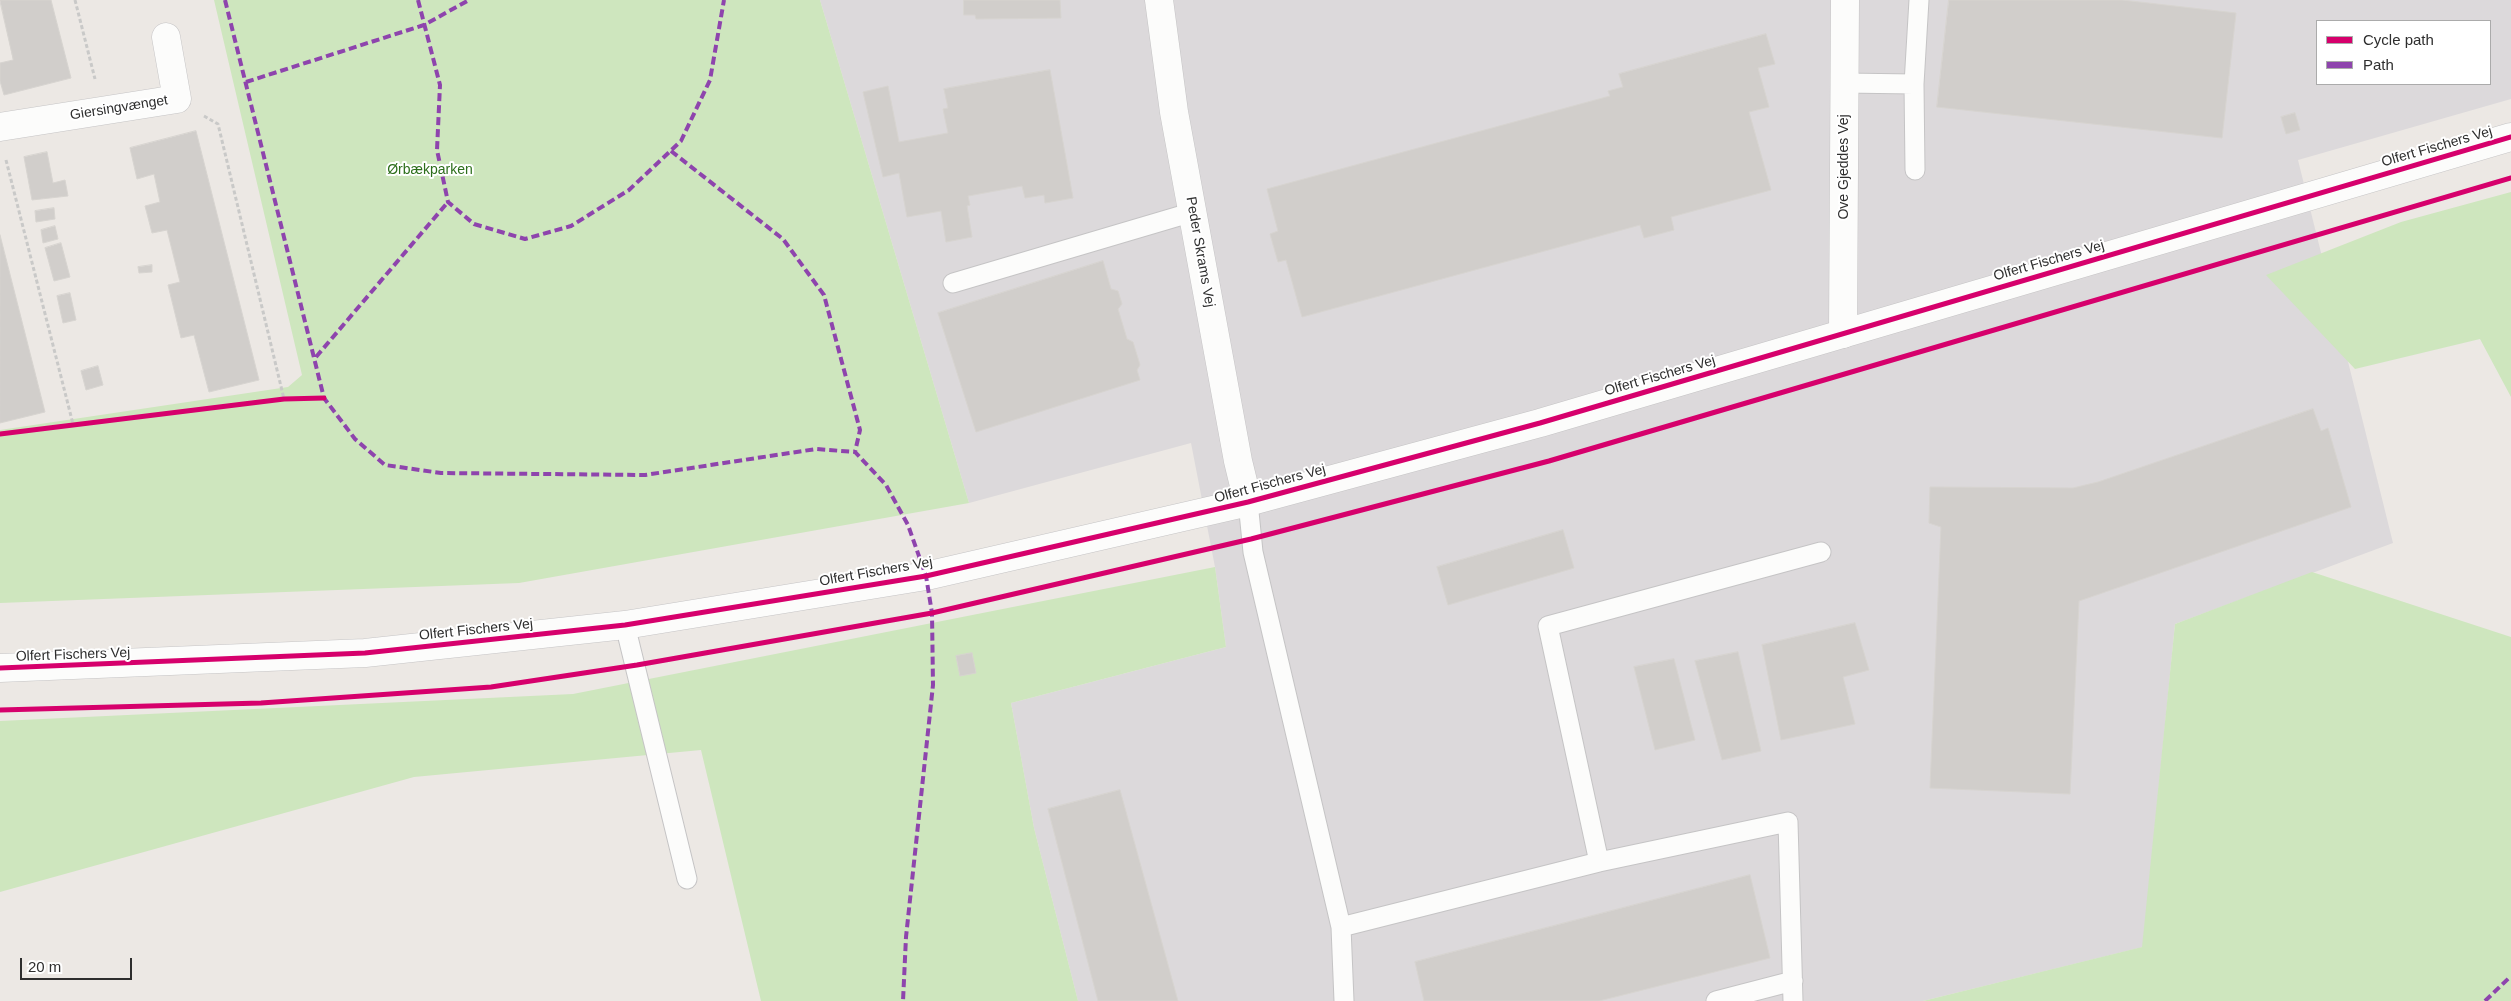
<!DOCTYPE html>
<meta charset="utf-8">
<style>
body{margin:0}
#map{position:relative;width:2511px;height:1001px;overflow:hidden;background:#ece8e4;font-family:Arial,sans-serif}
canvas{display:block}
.legend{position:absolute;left:2316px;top:20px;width:175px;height:65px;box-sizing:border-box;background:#fff;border:1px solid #ababab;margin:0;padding:6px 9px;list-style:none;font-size:15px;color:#2e2e2e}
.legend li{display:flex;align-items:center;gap:10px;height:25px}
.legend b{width:25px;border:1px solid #ababab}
.scale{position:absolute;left:20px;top:958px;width:112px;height:22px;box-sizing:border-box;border:2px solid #2e2e2e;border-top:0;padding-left:6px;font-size:15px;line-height:18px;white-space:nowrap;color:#2e2e2e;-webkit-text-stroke:4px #fff;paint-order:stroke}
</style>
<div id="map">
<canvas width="2511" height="1001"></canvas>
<ul class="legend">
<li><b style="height:6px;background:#d6006c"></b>Cycle path</li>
<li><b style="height:6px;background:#8e44ad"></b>Path</li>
</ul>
<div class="scale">20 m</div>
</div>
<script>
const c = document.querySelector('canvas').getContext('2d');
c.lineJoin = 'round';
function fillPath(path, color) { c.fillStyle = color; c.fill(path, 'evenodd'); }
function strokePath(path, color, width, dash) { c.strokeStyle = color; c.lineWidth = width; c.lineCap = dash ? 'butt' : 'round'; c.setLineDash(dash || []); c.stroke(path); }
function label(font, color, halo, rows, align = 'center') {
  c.font = font + ' Arial,sans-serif'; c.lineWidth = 4; c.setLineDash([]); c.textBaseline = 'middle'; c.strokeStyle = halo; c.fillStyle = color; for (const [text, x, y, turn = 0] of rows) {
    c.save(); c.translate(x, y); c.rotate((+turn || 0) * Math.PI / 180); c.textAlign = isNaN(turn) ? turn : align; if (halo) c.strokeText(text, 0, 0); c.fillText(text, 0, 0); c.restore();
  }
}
fillPath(new Path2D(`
 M 820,0 L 2511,0 L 2511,99 L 2298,160 L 2393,543 L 2175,624 L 2143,947 L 1923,1001 L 1078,1001 L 1034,828 L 1011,703 L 1226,647 L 1215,567 L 1191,443 L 969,503 ZM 2317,21 L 2490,21 L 2490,84 L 2317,84 Z`), '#dcd9db');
fillPath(new Path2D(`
 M 214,0 L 820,0 L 969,503 L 519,583 L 0,603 L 0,430 L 288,387 L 302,375 Z
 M 2511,192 L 2511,397 L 2480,339 L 2355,369 L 2266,275 L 2401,222 Z
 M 1215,567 L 1226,647 L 1011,703 L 1034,828 L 1078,1001 L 761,1001 L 701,750 L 414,777 L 0,892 L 0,721 L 573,694 Z
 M 2312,572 L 2511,637 L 2511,1001 L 1923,1001 L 2142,947 L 2175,624 Z`), '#cee6be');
const building = new Path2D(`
 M 0,0 L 51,0 L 71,78 L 4,95 L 0,81 L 0,63 L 13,60 Z
 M 964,0 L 1060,0 L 1061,18 L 976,19 L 975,15 L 964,15 Z
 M 1949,0 L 2122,0 L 2236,13 L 2222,138 L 1937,107 Z
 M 1766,34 L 1775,64 L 1758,68 L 1769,107 L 1749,112 L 1771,190 L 1671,217 L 1674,230 L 1644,238 L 1640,225 L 1302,317 L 1286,260 L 1278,262 L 1270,234 L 1278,231 L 1267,189 L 1610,96 L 1608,91 L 1623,87 L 1619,74 Z
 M 1050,70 L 1073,198 L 1045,203 L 1044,195 L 1025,198 L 1022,186 L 968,196 L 970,205 L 967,206 L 972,237 L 946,242 L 941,211 L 907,217 L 899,173 L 883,177 L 863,92 L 888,86 L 899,142 L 948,133 L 943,109 L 948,108 L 944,89 Z
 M 2295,113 L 2300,130 L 2286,134 L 2281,117 Z
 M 196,131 L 259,380 L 209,392 L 194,335 L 181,338 L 168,285 L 180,282 L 167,230 L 152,233 L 145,206 L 160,202 L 154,174 L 137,179 L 130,148 Z
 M 47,152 L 53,183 L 65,180 L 68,196 L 32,200 L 24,157 Z
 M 54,208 L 55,219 L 36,222 L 35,211 Z
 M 55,226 L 58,239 L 43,243 L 41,230 Z
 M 0,235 L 45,412 L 0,423 Z
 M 61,243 L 70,277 L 54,281 L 45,248 Z
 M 1103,261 L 1111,289 L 1118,291 L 1122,304 L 1118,309 L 1127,339 L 1133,342 L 1140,365 L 1137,370 L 1140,380 L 976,432 L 938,313 Z
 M 152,265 L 152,272 L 139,273 L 138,267 Z
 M 70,293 L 76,320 L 63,323 L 57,296 Z
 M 98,366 L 103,385 L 86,390 L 81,371 Z
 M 2313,409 L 2321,431 L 2328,428 L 2351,507 L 2079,601 L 2070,794 L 1930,788 L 1941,527 L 1929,523 L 1930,487 L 2073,488 L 2098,482 Z
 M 1563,530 L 1574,568 L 1448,605 L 1437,567 Z
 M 1855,623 L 1869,670 L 1843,677 L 1855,724 L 1781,740 L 1762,645 Z
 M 1738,652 L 1761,751 L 1722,760 L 1695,661 Z
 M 972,653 L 976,673 L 960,676 L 956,656 Z
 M 1674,659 L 1695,740 L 1655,750 L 1634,667 Z
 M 1120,790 L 1178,1001 L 1098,1001 L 1048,809 Z
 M 1750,875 L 1770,958 L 1599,1001 L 1424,1001 L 1415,962 Z`);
fillPath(building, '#d1cecb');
strokePath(building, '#d7d4d0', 1);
const lane = new Path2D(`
 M 1844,83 L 1914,84 L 1919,0
 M 1914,84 L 1915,170
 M 953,283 L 1193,212
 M 1248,502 L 1253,552 L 1341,927 L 1344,1001
 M 625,625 L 687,879
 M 1599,862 L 1788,822 L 1793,1001
 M 1341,927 L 1599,862 L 1548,626 L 1821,552
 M 1716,1001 L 1793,981`);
const street = new Path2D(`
 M 1159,0 L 1174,112 L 1238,461 L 1248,502
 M 0,127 L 177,99 L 166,37
 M 1843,334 L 1845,0`);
const secondary = new Path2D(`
 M 0,668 L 365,653 L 625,625 L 926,576 L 1248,502 L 1540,423 L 2511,137`);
strokePath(lane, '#c5c4c5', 21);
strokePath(street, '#c5c4c5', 29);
strokePath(secondary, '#c5c4c5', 29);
strokePath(new Path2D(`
 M 75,0 L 95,79
 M 204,116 L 218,124 L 284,399
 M 6,160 L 73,424`), '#c9c9c8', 3, [4, 2.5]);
strokePath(lane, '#fcfcfb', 19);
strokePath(street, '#fcfcfb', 28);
strokePath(secondary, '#fcfcfb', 28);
strokePath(new Path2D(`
 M 225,0 L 324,398 L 355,439 L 385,465 L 441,473 L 645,475 L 816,449 L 855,452 L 886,485 L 908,525 L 926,576 L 932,613 L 933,685 L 906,937 L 903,1001
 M 418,0 L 440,85 L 437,150 L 448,202 L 474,224 L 525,239 L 571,226 L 629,190 L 681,141 L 710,80 L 724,0
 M 246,82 L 424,25 L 469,0
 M 671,151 L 783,239 L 824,295 L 860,430 L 855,452
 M 316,357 L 448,202
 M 2485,1001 L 2511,976`), '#8e44ad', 4, [8, 4]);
strokePath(new Path2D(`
 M 0,434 L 284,399 L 324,398
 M 0,668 L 365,653 L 625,625 L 926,576 L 1248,502 L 1540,423 L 2511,137
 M 0,710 L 261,703 L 491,687 L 637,665 L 932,613 L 1251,539 L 1549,461 L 2511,178`), '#d6006c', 5);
label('14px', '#2e2e2e', '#fff', [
 ["Giersingvænget",119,108,-9],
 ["Olfert Fischers Vej",2437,147,-16],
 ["Ove Gjeddes Vej",1844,167,-90],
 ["Peder Skrams Vej",1200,252,80],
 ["Olfert Fischers Vej",2049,261,-16],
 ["Olfert Fischers Vej",1660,376,-16],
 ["Olfert Fischers Vej",1270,484,-15],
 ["Olfert Fischers Vej",876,572,-10],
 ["Olfert Fischers Vej",476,630,-6],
 ["Olfert Fischers Vej",73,655,-2]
]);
label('14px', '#2c6e1b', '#fff', [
 ["Ørbækparken",430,170]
]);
</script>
